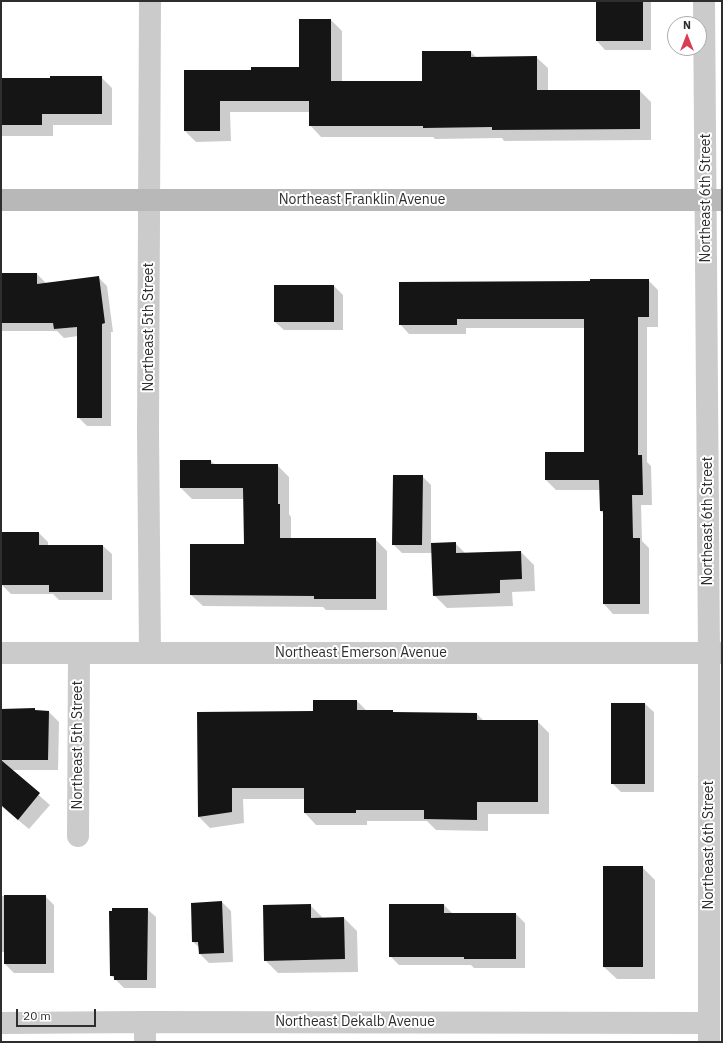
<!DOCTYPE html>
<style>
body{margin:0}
#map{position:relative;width:723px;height:1043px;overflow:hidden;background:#fff;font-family:"IBM Plex Sans",sans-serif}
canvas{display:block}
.frame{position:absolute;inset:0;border:2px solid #2e2e2e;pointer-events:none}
.north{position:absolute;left:667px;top:16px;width:40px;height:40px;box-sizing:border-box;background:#fff;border:1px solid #ababab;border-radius:50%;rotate:0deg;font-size:11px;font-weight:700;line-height:16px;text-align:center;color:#2e2e2e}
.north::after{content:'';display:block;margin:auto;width:14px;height:18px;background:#d93d54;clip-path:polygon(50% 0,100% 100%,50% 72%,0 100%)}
.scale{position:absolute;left:16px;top:1009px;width:80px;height:18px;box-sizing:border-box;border:2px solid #2e2e2e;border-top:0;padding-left:5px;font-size:12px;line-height:14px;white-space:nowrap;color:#2e2e2e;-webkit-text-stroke:3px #fff;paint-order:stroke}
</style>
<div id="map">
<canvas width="723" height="1043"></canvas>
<div class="frame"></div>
<div class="north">N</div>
<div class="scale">20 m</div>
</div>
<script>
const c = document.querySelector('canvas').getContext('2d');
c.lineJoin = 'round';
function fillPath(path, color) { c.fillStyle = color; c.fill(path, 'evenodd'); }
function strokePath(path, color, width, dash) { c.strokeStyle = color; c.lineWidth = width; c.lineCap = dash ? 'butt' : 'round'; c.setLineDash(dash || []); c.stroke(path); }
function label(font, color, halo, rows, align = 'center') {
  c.font = font + ' "IBM Plex Sans",sans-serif'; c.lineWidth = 4; c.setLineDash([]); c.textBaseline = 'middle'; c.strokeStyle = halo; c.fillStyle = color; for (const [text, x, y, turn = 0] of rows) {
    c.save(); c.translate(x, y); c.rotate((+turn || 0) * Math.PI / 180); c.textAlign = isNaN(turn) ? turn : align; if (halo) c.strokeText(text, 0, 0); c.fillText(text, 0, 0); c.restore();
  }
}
fillPath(new Path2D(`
 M 597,1 L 651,1 L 651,50 L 605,50 L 597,41 Z
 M 331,20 L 342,31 L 342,82 L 423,82 L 471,52 L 477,58 L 536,57 L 548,68 L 548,91 L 640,91 L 651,102 L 651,140 L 504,141 L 502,138 L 435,139 L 433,137 L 321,137 L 310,125 L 310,112 L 230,112 L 231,141 L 196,142 L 185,131 L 252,71 L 300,68 Z
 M 101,77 L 112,88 L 112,125 L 53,125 L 53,136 L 1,136 L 1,79 Z
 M 1,274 L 37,274 L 46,283 L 98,277 L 107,286 L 113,332 L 111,332 L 111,426 L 87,426 L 78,417 L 78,336 L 64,338 L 57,331 L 1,331 Z
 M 648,280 L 658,290 L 658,327 L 647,327 L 647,462 L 651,466 L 652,505 L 641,505 L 642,541 L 649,548 L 649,614 L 613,614 L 604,604 L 604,514 L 601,511 L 600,490 L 556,490 L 546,480 L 585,453 L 585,328 L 466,328 L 466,334 L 409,334 L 400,324 L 591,282 Z
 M 275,286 L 334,286 L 343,295 L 343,330 L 284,330 L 275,322 Z
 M 211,461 L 215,465 L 277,465 L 289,477 L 289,514 L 291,517 L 291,539 L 375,539 L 387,551 L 387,610 L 326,610 L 323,607 L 203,606 L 191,595 L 245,545 L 245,499 L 192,499 L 181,488 Z
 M 422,476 L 431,485 L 431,544 L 455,543 L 466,554 L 521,552 L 534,565 L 535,591 L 512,592 L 513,606 L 447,608 L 434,595 L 433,553 L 402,553 L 393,544 Z
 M 39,533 L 48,542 L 48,546 L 103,546 L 112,554 L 112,600 L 59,600 L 53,594 L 11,594 L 2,585 Z
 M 357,701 L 367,711 L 394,713 L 477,714 L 484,721 L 537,721 L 549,733 L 549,814 L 488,814 L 488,831 L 436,830 L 427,821 L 367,821 L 367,825 L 316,825 L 305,813 L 305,799 L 243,799 L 244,823 L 210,828 L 199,817 L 314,712 Z
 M 645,704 L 654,712 L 654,792 L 621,792 L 612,783 Z
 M 34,709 L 36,711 L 49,712 L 59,722 L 58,770 L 10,770 L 50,805 L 29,829 L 1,806 L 1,710 Z
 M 642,867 L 655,880 L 655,979 L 617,979 L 604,967 Z
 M 1,896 L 45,896 L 54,905 L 54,973 L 14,973 L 5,964 L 5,952 L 1,952 Z
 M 222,902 L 231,911 L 233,962 L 209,963 L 200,954 L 200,948 L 193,942 Z
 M 310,905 L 323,918 L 344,918 L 357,931 L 358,972 L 278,973 L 265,960 Z
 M 444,905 L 452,913 L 516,914 L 525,923 L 525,968 L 474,968 L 471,965 L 399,965 L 390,956 Z
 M 147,909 L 156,917 L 156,988 L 124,988 L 111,975 Z`), '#0003');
fillPath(new Path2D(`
 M 596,1 L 643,1 L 643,41 L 596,41 Z
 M 299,19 L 331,19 L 331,81 L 422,81 L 422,51 L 471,51 L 471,57 L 537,56 L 537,90 L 640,90 L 640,129 L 492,130 L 492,127 L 423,128 L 423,126 L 309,126 L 309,101 L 220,101 L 220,131 L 184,131 L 184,70 L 251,70 L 251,67 L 299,67 Z
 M 50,76 L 102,76 L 102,114 L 42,114 L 42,125 L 1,125 L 1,78 L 50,78 Z
 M 1,273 L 37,273 L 37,284 L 99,276 L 105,323 L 102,324 L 102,418 L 77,418 L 77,327 L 54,329 L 53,323 L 1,323 Z
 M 590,279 L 649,279 L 649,317 L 638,317 L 638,455 L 642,455 L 643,495 L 632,495 L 633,538 L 640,538 L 640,604 L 603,604 L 603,511 L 600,511 L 599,480 L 545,480 L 545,452 L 584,452 L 584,319 L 457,319 L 457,325 L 399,325 L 399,282 L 590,281 Z
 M 274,285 L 334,285 L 334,322 L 274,322 Z
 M 180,460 L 211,460 L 211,464 L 278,464 L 278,504 L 280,504 L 280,538 L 376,538 L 376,599 L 314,599 L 314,596 L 190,595 L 190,544 L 244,544 L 243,488 L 180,488 Z
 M 393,475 L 423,475 L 422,545 L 392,545 Z
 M 1,532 L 39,532 L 39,545 L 103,545 L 103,592 L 49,592 L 49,585 L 1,585 Z
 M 456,542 L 456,553 L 521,551 L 522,579 L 500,580 L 500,593 L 433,596 L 431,543 Z
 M 313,700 L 357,700 L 357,710 L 393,710 L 393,712 L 477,713 L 477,720 L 538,720 L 538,802 L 477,802 L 477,820 L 424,819 L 424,810 L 356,810 L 356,813 L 304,813 L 304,788 L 232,788 L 232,812 L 198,817 L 197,712 L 313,711 Z
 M 611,703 L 645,703 L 645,784 L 611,784 Z
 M 35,708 L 35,710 L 49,711 L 48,760 L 1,760 L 1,709 Z
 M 1,760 L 40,793 L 18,820 L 1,805 Z
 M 603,866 L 643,866 L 643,967 L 603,967 Z
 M 4,895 L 46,895 L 46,964 L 4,964 Z
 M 222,901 L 224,953 L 199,954 L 198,942 L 192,942 L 191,903 Z
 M 311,904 L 311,918 L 344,917 L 345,959 L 264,961 L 263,905 Z
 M 389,904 L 444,904 L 444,913 L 516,913 L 516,959 L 464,959 L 464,957 L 389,957 Z
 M 112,908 L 148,908 L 147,980 L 114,980 L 114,976 L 110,976 L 109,911 L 112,911 Z`), '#151515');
strokePath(new Path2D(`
 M 150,1 L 148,431 L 150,653
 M 704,1 L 709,653 L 709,1042
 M 1,653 L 722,653
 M 78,836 L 79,653
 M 145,1022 L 145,1042
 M 1,1023 L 145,1022 L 709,1023`), '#cbcbcb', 22);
strokePath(new Path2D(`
 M 1,200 L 722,200`), '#b8b8b8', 22);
label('14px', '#2e2e2e', '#fff', [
 ["Northeast 6th Street",706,198,-90],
 ["Northeast Franklin Avenue",362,200],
 ["Northeast 5th Street",149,327,-90],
 ["Northeast 6th Street",708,521,-90],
 ["Northeast Emerson Avenue",361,653],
 ["Northeast 5th Street",78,745,-90],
 ["Northeast 6th Street",709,845,-90],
 ["Northeast Dekalb Avenue",355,1022]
]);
</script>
